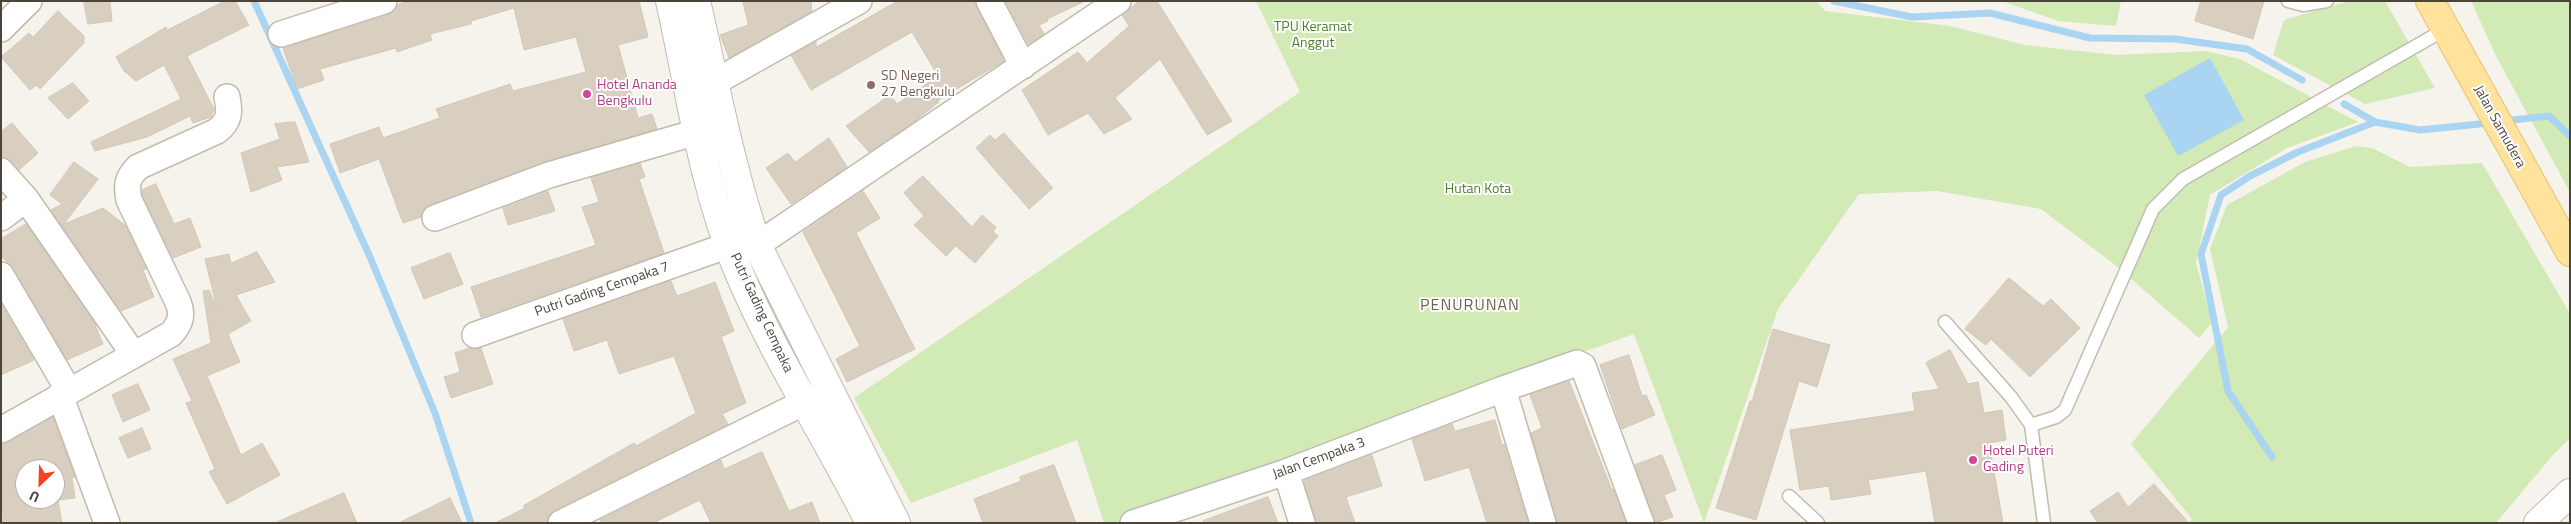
<!DOCTYPE html>
<style>
body{margin:0}
#map{position:relative;width:2571px;height:524px;overflow:hidden;background:#f6f3ec;font-family:"Titillium Web",sans-serif}
canvas{display:block}
.frame{position:absolute;inset:0;border:2px solid #4b4439;pointer-events:none}
.north{position:absolute;left:15px;top:459px;width:50px;height:50px;box-sizing:border-box;background:#fff;border:1px solid #b7b4b0;border-radius:50%;rotate:204deg;font-size:14px;font-weight:700;line-height:20px;text-align:center;color:#4b4439}
.north::after{content:'';display:block;margin:auto;width:18px;height:22px;background:#fc3f1d;clip-path:polygon(50% 0,100% 100%,50% 72%,0 100%)}
</style>
<div id="map">
<canvas width="2571" height="524"></canvas>
<div class="frame"></div>
<div class="north">U</div>
</div>
<script>
const c = document.querySelector('canvas').getContext('2d');
c.lineJoin = 'round';
function fillPath(path, color) { c.fillStyle = color; c.fill(path, 'evenodd'); }
function strokePath(path, color, width, dash) { c.strokeStyle = color; c.lineWidth = width; c.lineCap = dash ? 'butt' : 'round'; c.setLineDash(dash || []); c.stroke(path); }
function label(font, color, halo, rows, align = 'center') {
  c.font = font + ' "Titillium Web",sans-serif'; c.lineWidth = 4; c.setLineDash([]); c.textBaseline = 'middle'; c.strokeStyle = halo; c.fillStyle = color; for (const [text, x, y, turn = 0] of rows) {
    c.save(); c.translate(x, y); c.rotate((+turn || 0) * Math.PI / 180); c.textAlign = isNaN(turn) ? turn : align; if (halo) c.strokeText(text, 0, 0); c.fillText(text, 0, 0); c.restore();
  }
}
fillPath(new Path2D(`
 M 1256,1 L 1817,1 L 1825,11 L 1950,26 L 2025,45 L 2116,55 L 2205,51 L 2240,59 L 2358,122 L 2287,148 L 2210,195 L 2196,263 L 2212,322 L 2199,338 L 2114,264 L 2041,209 L 1937,191 L 1859,194 L 1778,309 L 1704,523 L 1634,334 L 1363,431 L 1120,523 L 1104,523 L 1077,440 L 911,503 L 854,398 L 1300,92 Z
 M 2002,1 L 2121,1 L 2116,26 L 2058,21 Z
 M 2349,1 L 2385,1 L 2435,88 L 2365,104 L 2273,55 L 2284,20 Z
 M 2471,1 L 2570,1 L 2570,192 L 2497,58 Z
 M 2356,146 L 2372,148 L 2410,167 L 2482,163 L 2570,314 L 2570,438 L 2552,456 L 2496,523 L 2188,523 L 2192,519 L 2131,444 L 2228,327 L 2210,249 L 2227,205 L 2305,162 Z`), '#d2eab5');
fillPath(new Path2D(`
 M 2210,58 L 2244,120 L 2178,156 L 2144,95 Z`), '#a9d4f2');
strokePath(new Path2D(`
 M 254,1 L 370,257 L 435,413 L 471,523
 M 1834,1 L 1912,17 L 1990,13 L 2090,38 L 2175,39 L 2247,49 L 2302,80
 M 2344,104 L 2375,122 L 2420,130 L 2490,123
 M 2503,121 L 2549,116 L 2570,136
 M 2272,457 L 2228,391 L 2201,254 L 2221,195 L 2250,176 L 2298,152 L 2375,122`), '#a9d4f2', 7);
const building = new Path2D(`
 M 84,1 L 110,1 L 112,21 L 88,24 Z
 M 225,1 L 235,1 L 249,25 L 187,56 L 214,109 L 211,117 L 193,123 L 190,116 L 147,137 L 95,151 L 91,142 L 181,99 L 164,65 L 136,81 L 124,71 L 116,57 L 166,27 L 167,30 Z
 M 409,1 L 639,1 L 648,37 L 618,45 L 638,118 L 652,114 L 657,129 L 544,162 L 430,205 L 424,209 L 421,217 L 403,223 L 379,159 L 340,173 L 330,144 L 379,127 L 383,138 L 440,118 L 436,109 L 510,84 L 513,91 L 586,72 L 576,37 L 524,50 L 514,8 L 471,21 L 471,24 L 430,34 L 432,40 L 397,52 L 396,48 L 320,69 L 324,80 L 297,89 L 283,48 L 388,15 L 397,5 Z
 M 743,1 L 811,1 L 812,11 L 729,58 L 720,35 L 748,25 Z
 M 898,1 L 974,1 L 1004,61 L 938,100 L 939,102 L 911,124 L 869,152 L 846,126 L 890,95 L 897,104 L 938,76 L 912,32 L 811,90 L 791,55 L 816,42 L 816,47 Z
 M 1085,1 L 1047,19 L 1048,21 L 1039,25 L 1044,34 L 1028,44 L 1006,2 Z
 M 1139,1 L 1157,1 L 1232,121 L 1207,135 L 1160,59 L 1115,98 L 1132,119 L 1104,134 L 1088,113 L 1048,135 L 1022,90 L 1078,52 L 1087,63 L 1129,26 L 1122,15 Z
 M 2201,1 L 2264,1 L 2253,39 L 2195,21 Z
 M 58,11 L 84,36 L 84,43 L 40,89 L 36,85 L 30,90 L 1,57 L 29,33 L 33,37 Z
 M 73,83 L 89,101 L 68,119 L 48,98 Z
 M 295,122 L 309,162 L 277,167 L 282,180 L 251,192 L 241,153 L 280,139 L 275,124 Z
 M 12,123 L 38,153 L 19,170 L 11,161 L 1,157 L 1,132 Z
 M 1004,133 L 1053,188 L 1029,209 L 976,148 L 990,135 L 995,140 Z
 M 829,138 L 847,167 L 791,204 L 766,168 L 788,153 L 795,162 Z
 M 74,162 L 98,179 L 64,224 L 103,208 L 125,225 L 146,269 L 143,270 L 154,297 L 121,311 L 51,210 L 62,204 L 50,195 Z
 M 640,163 L 645,177 L 639,179 L 664,253 L 481,317 L 471,287 L 596,245 L 582,207 L 599,202 L 591,178 Z
 M 923,176 L 972,227 L 982,215 L 996,227 L 993,232 L 998,236 L 975,263 L 956,246 L 946,256 L 914,225 L 924,216 L 904,193 Z
 M 156,184 L 174,224 L 190,218 L 201,247 L 173,258 L 143,196 L 142,190 Z
 M 548,191 L 555,211 L 508,225 L 503,208 Z
 M 863,191 L 880,218 L 856,233 L 915,349 L 847,382 L 836,359 L 860,346 L 803,232 Z
 M 26,224 L 94,322 L 103,344 L 67,360 L 13,268 L 1,256 L 1,239 Z
 M 257,252 L 275,282 L 236,295 L 251,321 L 228,334 L 240,362 L 207,376 L 241,455 L 262,443 L 280,475 L 227,504 L 209,472 L 215,469 L 186,403 L 192,401 L 173,359 L 211,343 L 203,291 L 209,290 L 217,308 L 205,259 L 229,254 L 231,263 Z
 M 450,253 L 463,284 L 424,299 L 411,268 Z
 M 2009,278 L 2043,306 L 2051,299 L 2080,328 L 2030,377 L 1991,339 L 1986,345 L 1965,329 Z
 M 671,281 L 677,296 L 715,282 L 734,331 L 721,337 L 746,403 L 722,414 L 728,424 L 555,510 L 549,515 L 547,523 L 495,523 L 525,508 L 523,506 L 634,443 L 636,446 L 696,413 L 674,356 L 619,374 L 607,340 L 574,351 L 563,319 Z
 M 1,304 L 34,360 L 1,375 Z
 M 1773,329 L 1830,345 L 1817,387 L 1799,381 L 1756,520 L 1716,508 L 1750,401 L 1752,401 Z
 M 470,348 L 481,348 L 493,384 L 451,398 L 444,377 L 460,372 L 455,353 Z
 M 1950,350 L 1968,384 L 1978,382 L 1984,413 L 2002,410 L 2006,440 L 1989,443 L 2003,523 L 1935,523 L 1926,471 L 1868,480 L 1871,494 L 1831,500 L 1829,486 L 1800,490 L 1790,430 L 1915,411 L 1912,393 L 1939,389 L 1926,363 Z
 M 1629,355 L 1642,396 L 1646,395 L 1655,415 L 1622,429 L 1600,365 Z
 M 1569,381 L 1612,490 L 1613,489 L 1626,523 L 1557,523 L 1531,433 L 1542,428 L 1530,395 Z
 M 138,384 L 150,410 L 123,422 L 112,395 Z
 M 53,417 L 75,477 L 72,478 L 75,498 L 58,500 L 62,523 L 3,523 L 1,444 ZM 25,469 L 55,469 L 55,499 L 25,499 Z
 M 1495,420 L 1502,445 L 1504,444 L 1528,523 L 1487,523 L 1469,467 L 1425,481 L 1412,439 L 1452,424 L 1455,431 Z
 M 142,428 L 151,449 L 128,458 L 119,438 Z
 M 762,452 L 789,511 L 812,502 L 820,523 L 711,523 L 700,500 L 653,523 L 602,523 L 600,520 L 721,460 L 724,469 Z
 M 1372,455 L 1382,486 L 1346,497 L 1355,523 L 1316,523 L 1304,481 Z
 M 1662,455 L 1676,490 L 1664,495 L 1673,517 L 1655,523 L 1635,465 Z
 M 1054,465 L 1076,523 L 983,523 L 974,499 L 1021,481 L 1020,477 Z
 M 2154,484 L 2189,523 L 2098,523 L 2090,511 L 2118,492 L 2128,507 Z
 M 344,493 L 357,523 L 275,523 Z
 M 1268,497 L 1278,523 L 1203,523 L 1203,521 Z
 M 450,498 L 462,523 L 399,523 Z`);
fillPath(building, '#d8cfc1');
strokePath(building, '#d3c7b4', 1);
const service = new Path2D(`
 M 2288,1 L 2303,5 L 2327,1
 M 1945,322 L 2011,397 L 2031,425 L 2044,523
 M 2031,425 L 2056,417 L 2065,410 L 2153,209 L 2183,179 L 2444,30
 M 1789,496 L 1818,523`);
const minor = new Path2D(`
 M 989,1 L 1023,66
 M 1,29 L 29,1
 M 281,34 L 384,1
 M 696,89 L 715,82 L 859,1
 M 1,171 L 26,199
 M 1,218 L 26,199 L 134,355
 M 435,218 L 549,175 L 697,132
 M 757,245 L 1118,1
 M 1,275 L 69,391
 M 475,335 L 729,245
 M 1503,389 L 1543,523
 M 60,395 L 107,523
 M 1,430 L 171,334 C 181,323 183,315 178,302 L 129,200 C 126,185 127,178 138,167 L 217,131 C 230,121 230,112 227,97
 M 1286,472 L 1302,523
 M 561,523 L 823,393
 M 1133,523 L 1286,472 L 1503,389 L 1577,363 L 1583,366 L 1641,523`);
const tertiary = new Path2D(`
 M 670,1 C 690,90 702,183 737,268 C 774,357 827,437 870,523
 M 696,1 C 715,82 730,166 757,245 L 896,523
 M 2538,523 L 2570,493`);
const primary = new Path2D(`
 M 2430,1 L 2570,252`);
strokePath(service, '#c2bbae', 15);
strokePath(minor, '#c2bbae', 28);
strokePath(tertiary, '#c2bbae', 30);
strokePath(primary, '#e6c16a', 30);
strokePath(service, '#fff', 12);
strokePath(minor, '#fff', 25);
strokePath(tertiary, '#fff', 28);
strokePath(primary, '#ffe39c', 28);
for (const [x, y, r, color] of [
 [871,85,5,"#8d6e63"],
 [587,94,5,"#d1479c"],
 [1973,460,5,"#d1479c"]
]) { const dot = new Path2D(); dot.arc(x, y, r, 0, 2 * Math.PI); c.fillStyle = color; c.fill(dot); strokePath(dot, '#fff', 2); }
label('14px', '#4a7f2a', '#fff', [
 ["TPU Keramat",1313,28],
 ["Anggut",1313,44],
 ["Hutan Kota",1478,190]
]);
label('14px', '#785e54', '#fff', [
 ["SD Negeri",881,77],
 ["27 Bengkulu",881,93]
], 'left');
label('14px', '#b23c85', '#fff', [
 ["Hotel Ananda",597,86],
 ["Bengkulu",597,102],
 ["Hotel Puteri",1983,452],
 ["Gading",1983,468]
], 'left');
label('14px', '#4b4439', '#fff', [
 ["Jalan Samudera",2499,127,61],
 ["Putri Gading Cempaka 7",602,290,-19],
 ["Putri Gading Cempaka",761,313,65],
 ["Jalan Cempaka 3",1319,459,-20]
]);
c.letterSpacing = '1px';
label('16px', '#6e6250', '#fff', [
 ["PENURUNAN",1470,306]
]);
c.letterSpacing = '0px';
</script>
